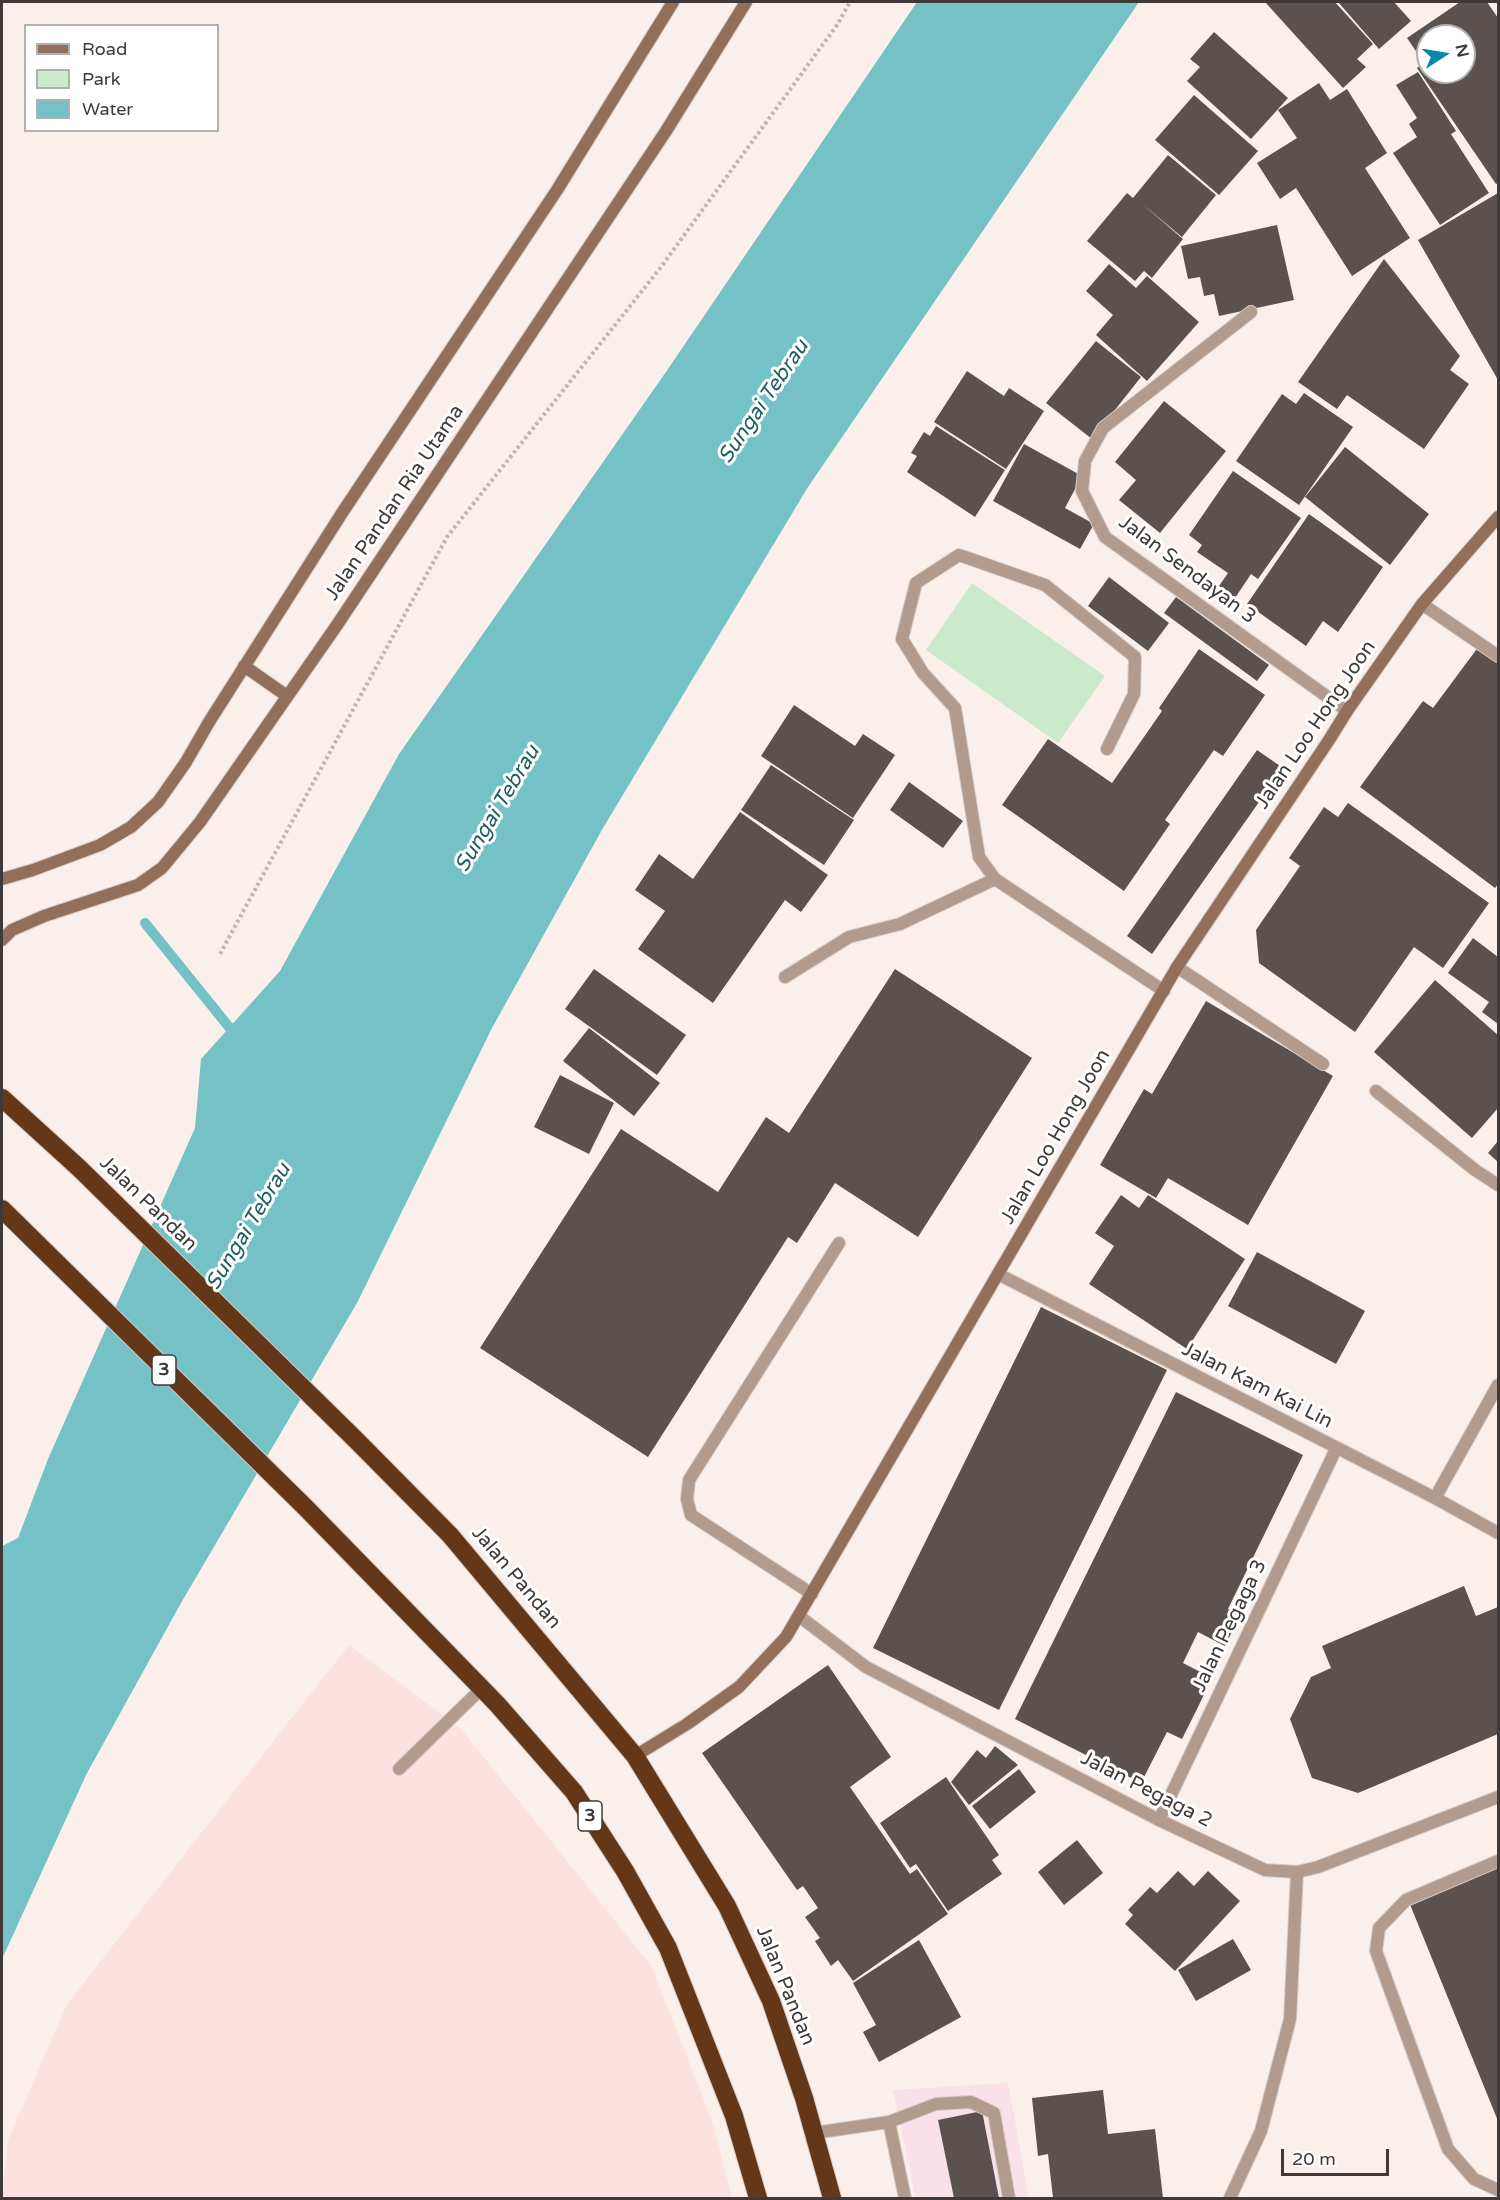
<!DOCTYPE html>
<style>
body{margin:0}
#map{position:relative;width:1500px;height:2200px;overflow:hidden;background:#fbefeb;font-family:"Varela Round",sans-serif}
canvas{display:block}
.frame{position:absolute;inset:0;border:3px solid #3f3a39;pointer-events:none}
.legend{position:absolute;left:24px;top:24px;width:195px;height:108px;box-sizing:border-box;background:#fff;border:2px solid #b2b0b0;margin:0;padding:8px 10px;list-style:none;font-size:18px;color:#3f3a39}
.legend li{display:flex;align-items:center;gap:12px;height:30px}
.legend b{width:30px;border:2px solid #b2b0b0}
.north{position:absolute;left:1416px;top:24px;width:60px;height:60px;box-sizing:border-box;background:#fff;border:2px solid #b2b0b0;border-radius:50%;rotate:78deg;font-size:16px;font-weight:700;line-height:24px;text-align:center;color:#3f3a39}
.north::after{content:'';display:block;margin:auto;width:21px;height:27px;background:#0786a9;clip-path:polygon(50% 0,100% 100%,50% 72%,0 100%)}
.scale{position:absolute;left:1281px;top:2149px;width:108px;height:27px;box-sizing:border-box;border:3px solid #3f3a39;border-top:0;padding-left:8px;font-size:18px;line-height:21px;white-space:nowrap;color:#3f3a39;-webkit-text-stroke:4px #fff;paint-order:stroke}
</style>
<div id="map">
<canvas width="1500" height="2200"></canvas>
<div class="frame"></div>
<ul class="legend">
<li><b style="height:8px;background:#916f5b"></b>Road</li>
<li><b style="height:16px;background:#caeacb"></b>Park</li>
<li><b style="height:16px;background:#75c2c6"></b>Water</li>
</ul>
<div class="north">N</div>
<div class="scale">20 m</div>
</div>
<script>
const c = document.querySelector('canvas').getContext('2d');
c.lineJoin = 'round';
function fillPath(path, color) { c.fillStyle = color; c.fill(path, 'evenodd'); }
function strokePath(path, color, width, dash) { c.strokeStyle = color; c.lineWidth = width; c.lineCap = dash ? 'butt' : 'round'; c.setLineDash(dash || []); c.stroke(path); }
function label(font, color, halo, rows, align = 'center') {
  c.font = font + ' "Varela Round",sans-serif'; c.lineWidth = 6; c.setLineDash([]); c.textBaseline = 'middle'; c.strokeStyle = halo; c.fillStyle = color; for (const [text, x, y, turn = 0] of rows) {
    c.save(); c.translate(x, y); c.rotate((+turn || 0) * Math.PI / 180); c.textAlign = isNaN(turn) ? turn : align; if (halo) c.strokeText(text, 0, 0); c.fillText(text, 0, 0); c.restore();
  }
}
fillPath(new Path2D(`
 M 1008,2083 L 1029,2198 L 916,2198 L 893,2090 Z`), '#fae0e8');
fillPath(new Path2D(`
 M 349,1645 L 461,1729 L 652,1967 L 713,2124 L 732,2198 L 2,2198 L 8,2140 L 67,2004 Z`), '#fce1e1');
fillPath(new Path2D(`
 M 972,583 L 1105,676 L 1058,743 L 926,650 Z`), '#caeacb');
fillPath(new Path2D(`
 M 917,2 L 1139,2 L 808,487 L 603,828 L 492,1028 L 357,1303 L 181,1603 L 86,1775 L 2,1959 L 2,1546 L 18,1538 L 48,1459 L 195,1128 L 201,1059 L 280,971 L 399,754 L 668,369 Z`), '#75c2c6');
strokePath(new Path2D(`
 M 145,923 L 229,1027`), '#75c2c6', 10);
fillPath(new Path2D(`
 M 1265,2 L 1335,2 L 1373,44 L 1357,59 L 1366,67 L 1343,88 Z
 M 1338,2 L 1394,2 L 1411,21 L 1379,49 Z
 M 1460,2 L 1487,2 L 1498,18 L 1498,183 L 1496,184 L 1417,68 L 1424,63 L 1407,38 ZM 1428,36 L 1464,36 L 1464,72 L 1428,72 Z
 M 1214,32 L 1288,98 L 1251,139 L 1187,81 L 1200,67 L 1190,59 Z
 M 1418,72 L 1456,131 L 1451,134 L 1489,193 L 1440,225 L 1393,153 L 1417,137 L 1409,124 L 1417,118 L 1396,85 Z
 M 1319,83 L 1330,100 L 1347,89 L 1387,153 L 1365,168 L 1410,238 L 1352,276 L 1296,188 L 1280,199 L 1257,163 L 1297,138 L 1278,110 Z
 M 1194,95 L 1258,151 L 1219,195 L 1155,140 Z
 M 1168,155 L 1216,195 L 1182,237 L 1141,203 L 1183,239 L 1152,278 L 1144,271 L 1135,281 L 1087,241 L 1127,193 L 1133,198 Z
 M 1498,193 L 1498,380 L 1418,240 Z
 M 1277,225 L 1294,300 L 1219,316 L 1214,294 L 1204,296 L 1200,277 L 1188,279 L 1181,246 Z
 M 1384,259 L 1460,356 L 1450,370 L 1469,384 L 1424,449 L 1347,395 L 1337,409 L 1298,382 Z
 M 1109,264 L 1136,288 L 1147,276 L 1199,322 L 1147,381 L 1096,335 L 1113,315 L 1086,291 Z
 M 1096,341 L 1141,377 L 1092,439 L 1046,403 Z
 M 967,371 L 1004,396 L 1009,388 L 1044,411 L 1006,469 L 934,422 Z
 M 1304,393 L 1353,427 L 1299,505 L 1236,461 L 1282,394 L 1296,404 Z
 M 1164,401 L 1226,451 L 1160,533 L 1119,500 L 1136,480 L 1115,462 Z
 M 936,426 L 1005,470 L 975,517 L 907,472 L 917,456 L 911,453 L 924,432 L 930,436 Z
 M 1024,444 L 1082,476 L 1065,508 L 1094,524 L 1080,549 L 993,501 Z
 M 1345,447 L 1429,514 L 1390,565 L 1305,497 Z
 M 1233,471 L 1301,518 L 1258,579 L 1251,574 L 1235,598 L 1219,586 L 1228,573 L 1197,552 L 1202,545 L 1189,535 Z
 M 1309,514 L 1383,567 L 1338,632 L 1323,621 L 1306,646 L 1247,604 Z
 M 1109,577 L 1169,623 L 1148,651 L 1088,606 Z
 M 1176,597 L 1269,665 L 1257,681 L 1164,613 Z
 M 1479,646 L 1498,660 L 1498,884 L 1495,888 L 1360,787 L 1423,701 L 1433,708 Z
 M 1199,649 L 1265,695 L 1223,756 L 1214,750 L 1165,820 L 1170,824 L 1124,891 L 1002,805 L 1048,739 L 1112,783 L 1162,711 L 1159,708 Z
 M 794,705 L 855,746 L 863,734 L 895,755 L 853,818 L 761,756 Z
 M 1257,750 L 1283,768 L 1152,954 L 1127,936 Z
 M 771,765 L 854,820 L 824,865 L 741,810 Z
 M 909,782 L 963,821 L 943,848 L 890,810 Z
 M 1348,803 L 1489,903 L 1443,968 L 1414,947 L 1355,1032 L 1259,963 L 1256,930 L 1300,866 L 1289,858 L 1324,807 L 1338,817 Z
 M 740,812 L 828,875 L 801,912 L 785,900 L 713,1003 L 638,949 L 665,911 L 635,890 L 659,854 L 693,879 Z
 M 1473,938 L 1498,957 L 1498,1024 L 1482,1012 L 1489,1002 L 1448,973 Z
 M 594,969 L 686,1035 L 657,1075 L 565,1009 Z
 M 895,969 L 1032,1058 L 918,1237 L 835,1183 L 797,1243 L 788,1237 L 648,1457 L 480,1348 L 621,1129 L 718,1192 L 766,1117 L 789,1133 Z
 M 1435,980 L 1498,1035 L 1498,1108 L 1472,1138 L 1374,1052 Z
 M 1206,1001 L 1333,1076 L 1248,1225 L 1168,1178 L 1156,1198 L 1100,1165 L 1144,1089 L 1152,1094 Z
 M 589,1028 L 660,1083 L 634,1116 L 563,1061 Z
 M 560,1075 L 614,1103 L 589,1154 L 534,1127 Z
 M 1498,1141 L 1498,1162 L 1488,1153 Z
 M 1121,1195 L 1139,1208 L 1148,1195 L 1245,1259 L 1187,1349 L 1089,1284 L 1114,1246 L 1095,1233 Z
 M 1257,1252 L 1365,1311 L 1336,1364 L 1228,1306 Z
 M 1041,1307 L 1167,1370 L 999,1710 L 873,1648 Z
 M 1176,1392 L 1303,1455 L 1228,1609 L 1240,1615 L 1225,1646 L 1198,1632 L 1183,1663 L 1212,1678 L 1197,1709 L 1182,1739 L 1167,1732 L 1141,1783 L 1015,1719 Z
 M 1464,1586 L 1476,1616 L 1498,1607 L 1498,1734 L 1358,1793 L 1312,1778 L 1290,1719 L 1311,1677 L 1331,1668 L 1322,1646 Z
 M 828,1665 L 891,1757 L 850,1787 L 910,1874 L 917,1869 L 948,1914 L 853,1981 L 838,1960 L 831,1966 L 815,1941 L 820,1938 L 805,1917 L 818,1908 L 803,1886 L 797,1890 L 702,1753 Z
 M 995,1746 L 1018,1765 L 969,1805 L 951,1782 L 977,1750 L 986,1758 Z
 M 1019,1769 L 1036,1792 L 990,1829 L 972,1806 Z
 M 946,1777 L 999,1855 L 992,1860 L 1002,1874 L 948,1911 L 916,1864 L 910,1868 L 880,1823 Z
 M 1077,1840 L 1103,1873 L 1064,1905 L 1038,1872 Z
 M 1498,1865 L 1498,2121 L 1409,1902 Z
 M 1178,1871 L 1194,1886 L 1208,1871 L 1240,1901 L 1175,1971 L 1125,1924 L 1133,1915 L 1128,1910 L 1150,1887 L 1157,1893 Z
 M 1233,1939 L 1251,1970 L 1196,2001 L 1178,1970 Z
 M 919,1940 L 961,2017 L 879,2062 L 863,2032 L 876,2025 L 853,1983 Z
 M 1103,2090 L 1108,2134 L 1155,2129 L 1163,2198 L 1053,2198 L 1048,2154 L 1038,2156 L 1032,2098 Z
 M 982,2111 L 999,2198 L 954,2198 L 938,2120 Z`), '#5b524f');
const lane = new Path2D(`
 M 995,879 L 979,857 L 955,708 L 923,673 L 902,639 L 916,583 L 959,555 L 1045,585 L 1135,657 L 1134,694 L 1107,749
 M 1177,967 L 1323,1064
 M 1376,1091 L 1475,1170 L 1498,1185
 M 812,1594 L 691,1515 L 687,1499 L 689,1480 L 839,1243
 M 399,1769 L 482,1688
 M 1498,1861 L 1406,1900 L 1379,1928 L 1376,1951 L 1448,2149 L 1474,2179 L 1498,2190
 M 889,2122 L 905,2198
 M 814,2133 L 889,2122 L 936,2104 L 971,2102 L 994,2113 L 1009,2198`);
const street = new Path2D(`
 M 1251,312 L 1103,428 L 1085,461 L 1082,491 L 1105,537 L 1347,711
 M 1422,604 L 1498,656
 M 785,977 L 849,937 L 900,924 L 995,879 L 1164,991
 M 998,1274 L 1435,1498 L 1498,1533
 M 1435,1498 L 1498,1385
 M 799,1616 L 866,1667 L 1159,1820 L 1265,1870 L 1297,1872 L 1318,1867 L 1498,1797
 M 1159,1820 L 1336,1449
 M 1230,2198 L 1261,2131 L 1290,2019 L 1297,1872`);
const secondary = new Path2D(`
 M 244,666 L 287,696
 M 2,879 L 33,870 L 100,845 L 131,827 L 158,802 L 186,762 L 209,722 L 342,513 L 557,190 L 673,2
 M 2,940 L 12,930 L 44,916 L 138,885 L 162,868 L 200,822 L 337,625 L 666,131 L 746,2
 M 635,1756 L 687,1724 L 739,1687 L 786,1637 L 1177,967 L 1329,740 L 1347,711 L 1422,604 L 1498,517`);
const highway = new Path2D(`
 M 2,1098 L 79,1168 L 356,1440 L 450,1535 L 635,1756 L 727,1906 L 771,2001 L 804,2098 L 832,2198
 M 2,1209 L 305,1507 L 497,1704 L 574,1792 L 625,1871 L 668,1948 L 734,2116 L 758,2198`);
strokePath(lane, '#d5cbc7', 14);
strokePath(street, '#d5cbc7', 14);
strokePath(secondary, '#d5cbc7', 14);
strokePath(highway, '#d5cbc7', 20);
strokePath(new Path2D(`
 M 220,954 L 447,537 L 661,267 L 837,25 L 850,2`), '#bfb5b2', 4, [3, 3]);
strokePath(lane, '#b29a8c', 12);
strokePath(street, '#b29a8c', 12);
strokePath(secondary, '#916f5b', 12);
strokePath(highway, '#643719', 18);
for (const [x, y, w] of [
 [164,1370,24],
 [590,1816,24]
]) { const box = new Path2D(); box.roundRect(x - w / 2, y - 15, w, 30, 4.5); c.fillStyle = '#fff'; c.fill(box); strokePath(box, '#3f3a39', 1.5); }
label('bold 18px', '#3f3a39', null, [
 ["3",164,1370],
 ["3",590,1816]
]);
label('20px', '#3f3a39', '#fff', [
 ["Jalan Pandan Ria Utama",395,503,-56],
 ["Jalan Sendayan 3",1187,570,37],
 ["Jalan Loo Hong Joon",1316,725,-56],
 ["Jalan Loo Hong Joon",1056,1137,-60],
 ["Jalan Pandan",148,1204,44],
 ["Jalan Kam Kai Lin",1257,1386,27],
 ["Jalan Pandan",516,1578,50],
 ["Jalan Pegaga 3",1230,1626,-64],
 ["Jalan Pegaga 2",1146,1790,27],
 ["Jalan Pandan",785,1986,68]
]);
label('italic 21px', '#1d5e60', '#fff', [
 ["Sungai Tebrau",764,402,-56],
 ["Sungai Tebrau",498,809,-59],
 ["Sungai Tebrau",249,1227,-59]
]);
</script>
